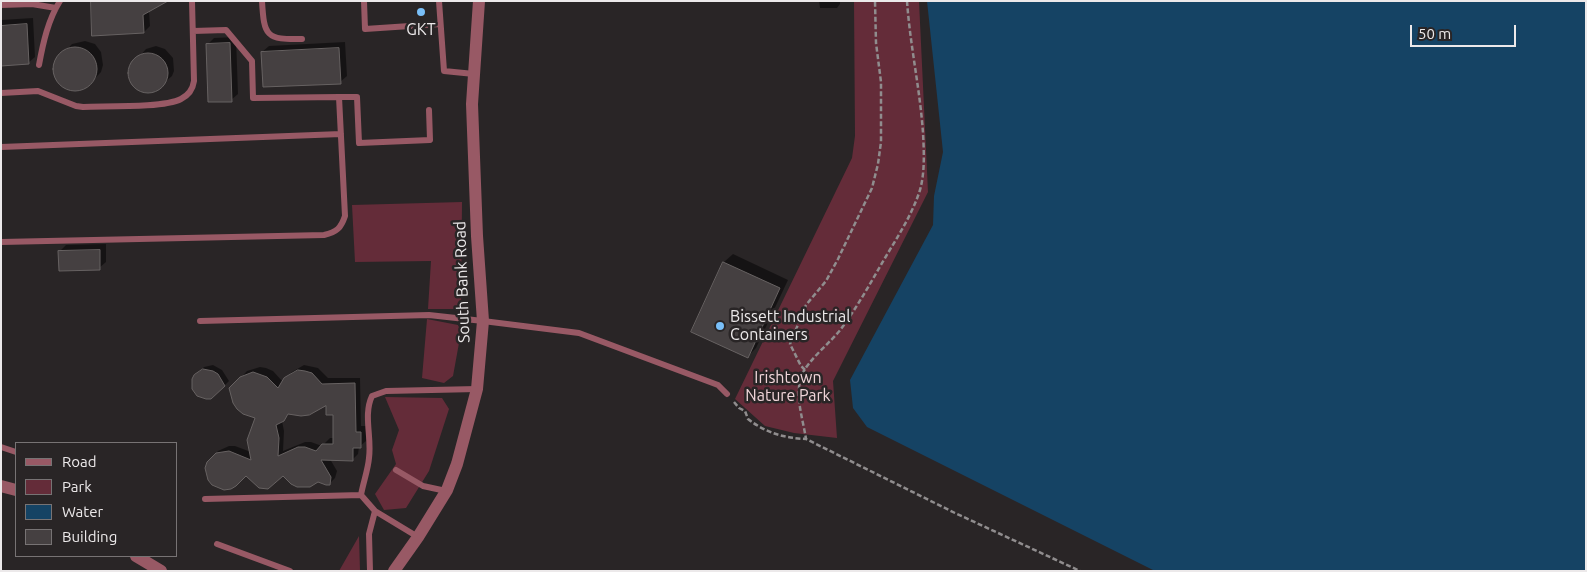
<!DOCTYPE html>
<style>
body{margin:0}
#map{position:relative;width:1587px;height:572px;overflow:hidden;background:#292526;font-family:Ubuntu,sans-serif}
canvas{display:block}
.frame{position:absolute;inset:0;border:2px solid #ece9ea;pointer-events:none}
.legend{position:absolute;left:15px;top:442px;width:162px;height:115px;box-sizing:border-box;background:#292526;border:1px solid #777374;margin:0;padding:6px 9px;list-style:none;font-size:15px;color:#ece9ea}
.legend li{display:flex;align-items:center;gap:10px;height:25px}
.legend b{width:25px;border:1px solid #777374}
.scale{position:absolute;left:1410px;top:25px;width:106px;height:22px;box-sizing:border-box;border:2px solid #ece9ea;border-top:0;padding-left:6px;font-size:15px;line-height:18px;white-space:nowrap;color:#ece9ea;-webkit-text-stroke:4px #292526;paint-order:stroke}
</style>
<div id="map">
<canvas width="1587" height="572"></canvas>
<div class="frame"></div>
<ul class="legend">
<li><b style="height:6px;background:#985965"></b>Road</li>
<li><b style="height:14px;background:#642c39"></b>Park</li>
<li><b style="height:14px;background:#154364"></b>Water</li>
<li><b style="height:14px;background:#454041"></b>Building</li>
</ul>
<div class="scale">50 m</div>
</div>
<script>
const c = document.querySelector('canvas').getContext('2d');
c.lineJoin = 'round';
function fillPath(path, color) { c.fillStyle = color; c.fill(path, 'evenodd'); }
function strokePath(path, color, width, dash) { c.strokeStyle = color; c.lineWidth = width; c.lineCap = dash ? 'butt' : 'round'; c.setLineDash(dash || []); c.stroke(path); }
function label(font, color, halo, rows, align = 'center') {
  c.font = font + ' Ubuntu,sans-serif'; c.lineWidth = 5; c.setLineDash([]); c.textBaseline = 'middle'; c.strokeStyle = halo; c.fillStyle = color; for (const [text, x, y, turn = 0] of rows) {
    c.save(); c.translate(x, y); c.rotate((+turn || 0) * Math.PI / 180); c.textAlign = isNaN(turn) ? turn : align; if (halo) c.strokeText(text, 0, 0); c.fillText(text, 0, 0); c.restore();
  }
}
fillPath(new Path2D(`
 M 854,1 L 919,1 L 928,192 L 833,381 L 837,438 L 794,433 L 765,426 L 735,399 L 852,158 L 855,136 Z
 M 462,202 L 461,309 L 428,309 L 431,261 L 355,262 L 352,205 Z
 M 427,319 L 458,325 L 461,332 L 453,376 L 444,383 L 422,378 Z
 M 385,397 L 442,398 L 449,409 L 429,471 L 406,508 L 384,510 L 375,494 L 396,464 L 392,450 L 399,430 Z
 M 359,536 L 360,571 L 339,571 Z`), '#642c39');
fillPath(new Path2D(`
 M 927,1 L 1586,1 L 1586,571 L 1155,571 L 867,427 L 853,408 L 850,380 L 933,225 L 934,196 L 943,152 Z`), '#154364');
fillPath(new Path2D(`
 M 92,1 L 149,11 L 150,26 L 144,32 Z
 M 819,1 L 840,1 L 840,4 L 837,8 L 820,8 Z
 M 33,18 L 35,57 L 28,63 L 1,64 L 1,20 Z
 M 236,37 L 238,94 L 231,100 L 208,44 L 214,38 Z
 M 85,41 L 95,44 L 101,52 L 103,65 L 101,72 L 89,85 L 83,88 L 76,90 L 63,86 L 55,74 L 56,61 L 72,44 Z
 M 345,42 L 347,76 L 340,82 L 262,52 L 269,46 Z
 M 156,46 L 165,49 L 173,58 L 174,71 L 172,76 L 155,91 L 143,91 L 133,84 L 130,79 L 131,66 L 146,49 Z
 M 106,244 L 106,262 L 99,268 L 59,252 L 66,245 Z
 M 733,254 L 788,280 L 756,348 L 747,357 L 692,331 L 724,262 Z
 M 213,365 L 222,370 L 229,381 L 214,396 L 196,375 L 204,367 Z
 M 304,365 L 318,368 L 328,378 L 360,378 L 361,426 L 366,426 L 366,441 L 359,447 L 358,454 L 353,459 L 330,459 L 337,471 L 335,478 L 329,484 L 283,474 L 246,475 L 212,457 L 218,451 L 229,446 L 235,446 L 251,452 L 256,417 L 231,388 L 247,371 L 260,367 L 266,368 L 273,371 L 283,382 L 292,372 ZM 327,404 L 335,414 L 334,438 L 330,438 L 322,446 L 311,442 L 305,442 L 283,451 L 284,431 L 282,421 L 289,414 Z`), '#0007');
const building = new Path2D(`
 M 91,1 L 168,1 L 143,15 L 144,33 L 92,36 Z
 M 27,24 L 29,64 L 1,66 L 1,26 Z
 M 230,43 L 232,102 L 208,102 L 206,44 Z
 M53 69a22 22 0 1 1 44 0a22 22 0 1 1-44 0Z
 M 339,48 L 341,84 L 263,87 L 261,52 Z
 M128 73a20 20 0 1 1 40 0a20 20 0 1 1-40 0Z
 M 100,250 L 100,270 L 59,271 L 58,251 Z
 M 723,262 L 780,288 L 748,358 L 691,332 Z
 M 203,369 L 213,371 L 218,374 L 225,386 L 211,399 L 206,399 L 197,396 L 192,389 L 192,379 L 194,375 Z
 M 298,370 L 305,371 L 312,373 L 322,384 L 355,383 L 356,432 L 361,432 L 361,448 L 353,448 L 353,461 L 321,460 L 331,477 L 330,485 L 326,485 L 318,482 L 310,487 L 297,487 L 291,484 L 283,476 L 268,489 L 259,488 L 246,476 L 236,486 L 231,489 L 224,490 L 212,485 L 208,480 L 205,468 L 207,462 L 216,453 L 229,451 L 251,460 L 247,440 L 255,418 L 243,414 L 237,409 L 233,403 L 229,388 L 240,377 L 253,372 L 267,377 L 278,388 L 284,378 ZM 326,406 L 326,415 L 333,415 L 333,444 L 322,444 L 316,451 L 305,447 L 298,447 L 278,456 L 279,438 L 276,425 L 284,421 L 288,414 L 301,416 L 309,415 Z`);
fillPath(building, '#454041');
strokePath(building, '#676262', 1);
strokePath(new Path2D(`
 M 907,1 C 910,45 920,89 923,133 C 924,152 925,172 920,190 C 912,215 898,236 885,258 C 871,282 858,306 841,329 C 831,342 807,361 802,375 C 794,394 803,419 806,439 L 955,513 L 1080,571
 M 805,370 L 801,366 L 790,344 L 806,305 L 826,281 L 838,259 L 872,188 L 878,164 L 881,142 L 881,82 L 876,43 L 875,1
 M 734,402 L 739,408 L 745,411 L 748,419 C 766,433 784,438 806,439`), '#908d8e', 2.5, [5, 2.5]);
strokePath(new Path2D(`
 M 262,1 C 264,36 266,40 302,39
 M 364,1 L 365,29 L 440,24
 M 439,1 L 444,71 L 474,74
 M 1,5 L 32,4 L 56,8
 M 39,65 C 43,43 48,20 60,1
 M 1,93 L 38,91 L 76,106 L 83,107 C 106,106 164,108 181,99 C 189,95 193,88 194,81 L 192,1
 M 339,97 L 357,97 L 359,143 L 430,140 L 429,110
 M 1,147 L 341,134
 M 1,242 L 324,235 C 337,232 341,228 345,216 L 339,97 L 253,98 L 252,61 L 226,30 L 193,31
 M 200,321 L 429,315 L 483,321 L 579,333 L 718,385 L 727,394
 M 1,447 L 16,452
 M 396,470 L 423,486 L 446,491
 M 205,499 L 361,495
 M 375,511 L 361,495 C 363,483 368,470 369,458 C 372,437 363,415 372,396 L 386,391 L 477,389
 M 217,544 L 290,571
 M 370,571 L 369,534 L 375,511 L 418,537`), '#985965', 6);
strokePath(new Path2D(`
 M 1,486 L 16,490
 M 136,556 L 161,571
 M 394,571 L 418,537 L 447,490 L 457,464 L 477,389 L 483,321 L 477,236 L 472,104 L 479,1`), '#985965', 12);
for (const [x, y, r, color] of [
 [421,12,5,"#79bff8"],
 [720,326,5,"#79bff8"]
]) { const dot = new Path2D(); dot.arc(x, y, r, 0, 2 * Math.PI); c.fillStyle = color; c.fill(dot); strokePath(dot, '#292526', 2); }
label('16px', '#ece9ea', '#292526', [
 ["GKT",421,30],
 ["Bissett Industrial",730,317,"left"],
 ["Containers",730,335,"left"]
]);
label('16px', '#ece9ea', '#292526', [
 ["South Bank Road",462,282,-92]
]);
label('16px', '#f0d5d9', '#292526', [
 ["Irishtown",788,378],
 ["Nature Park",788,396]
]);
</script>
